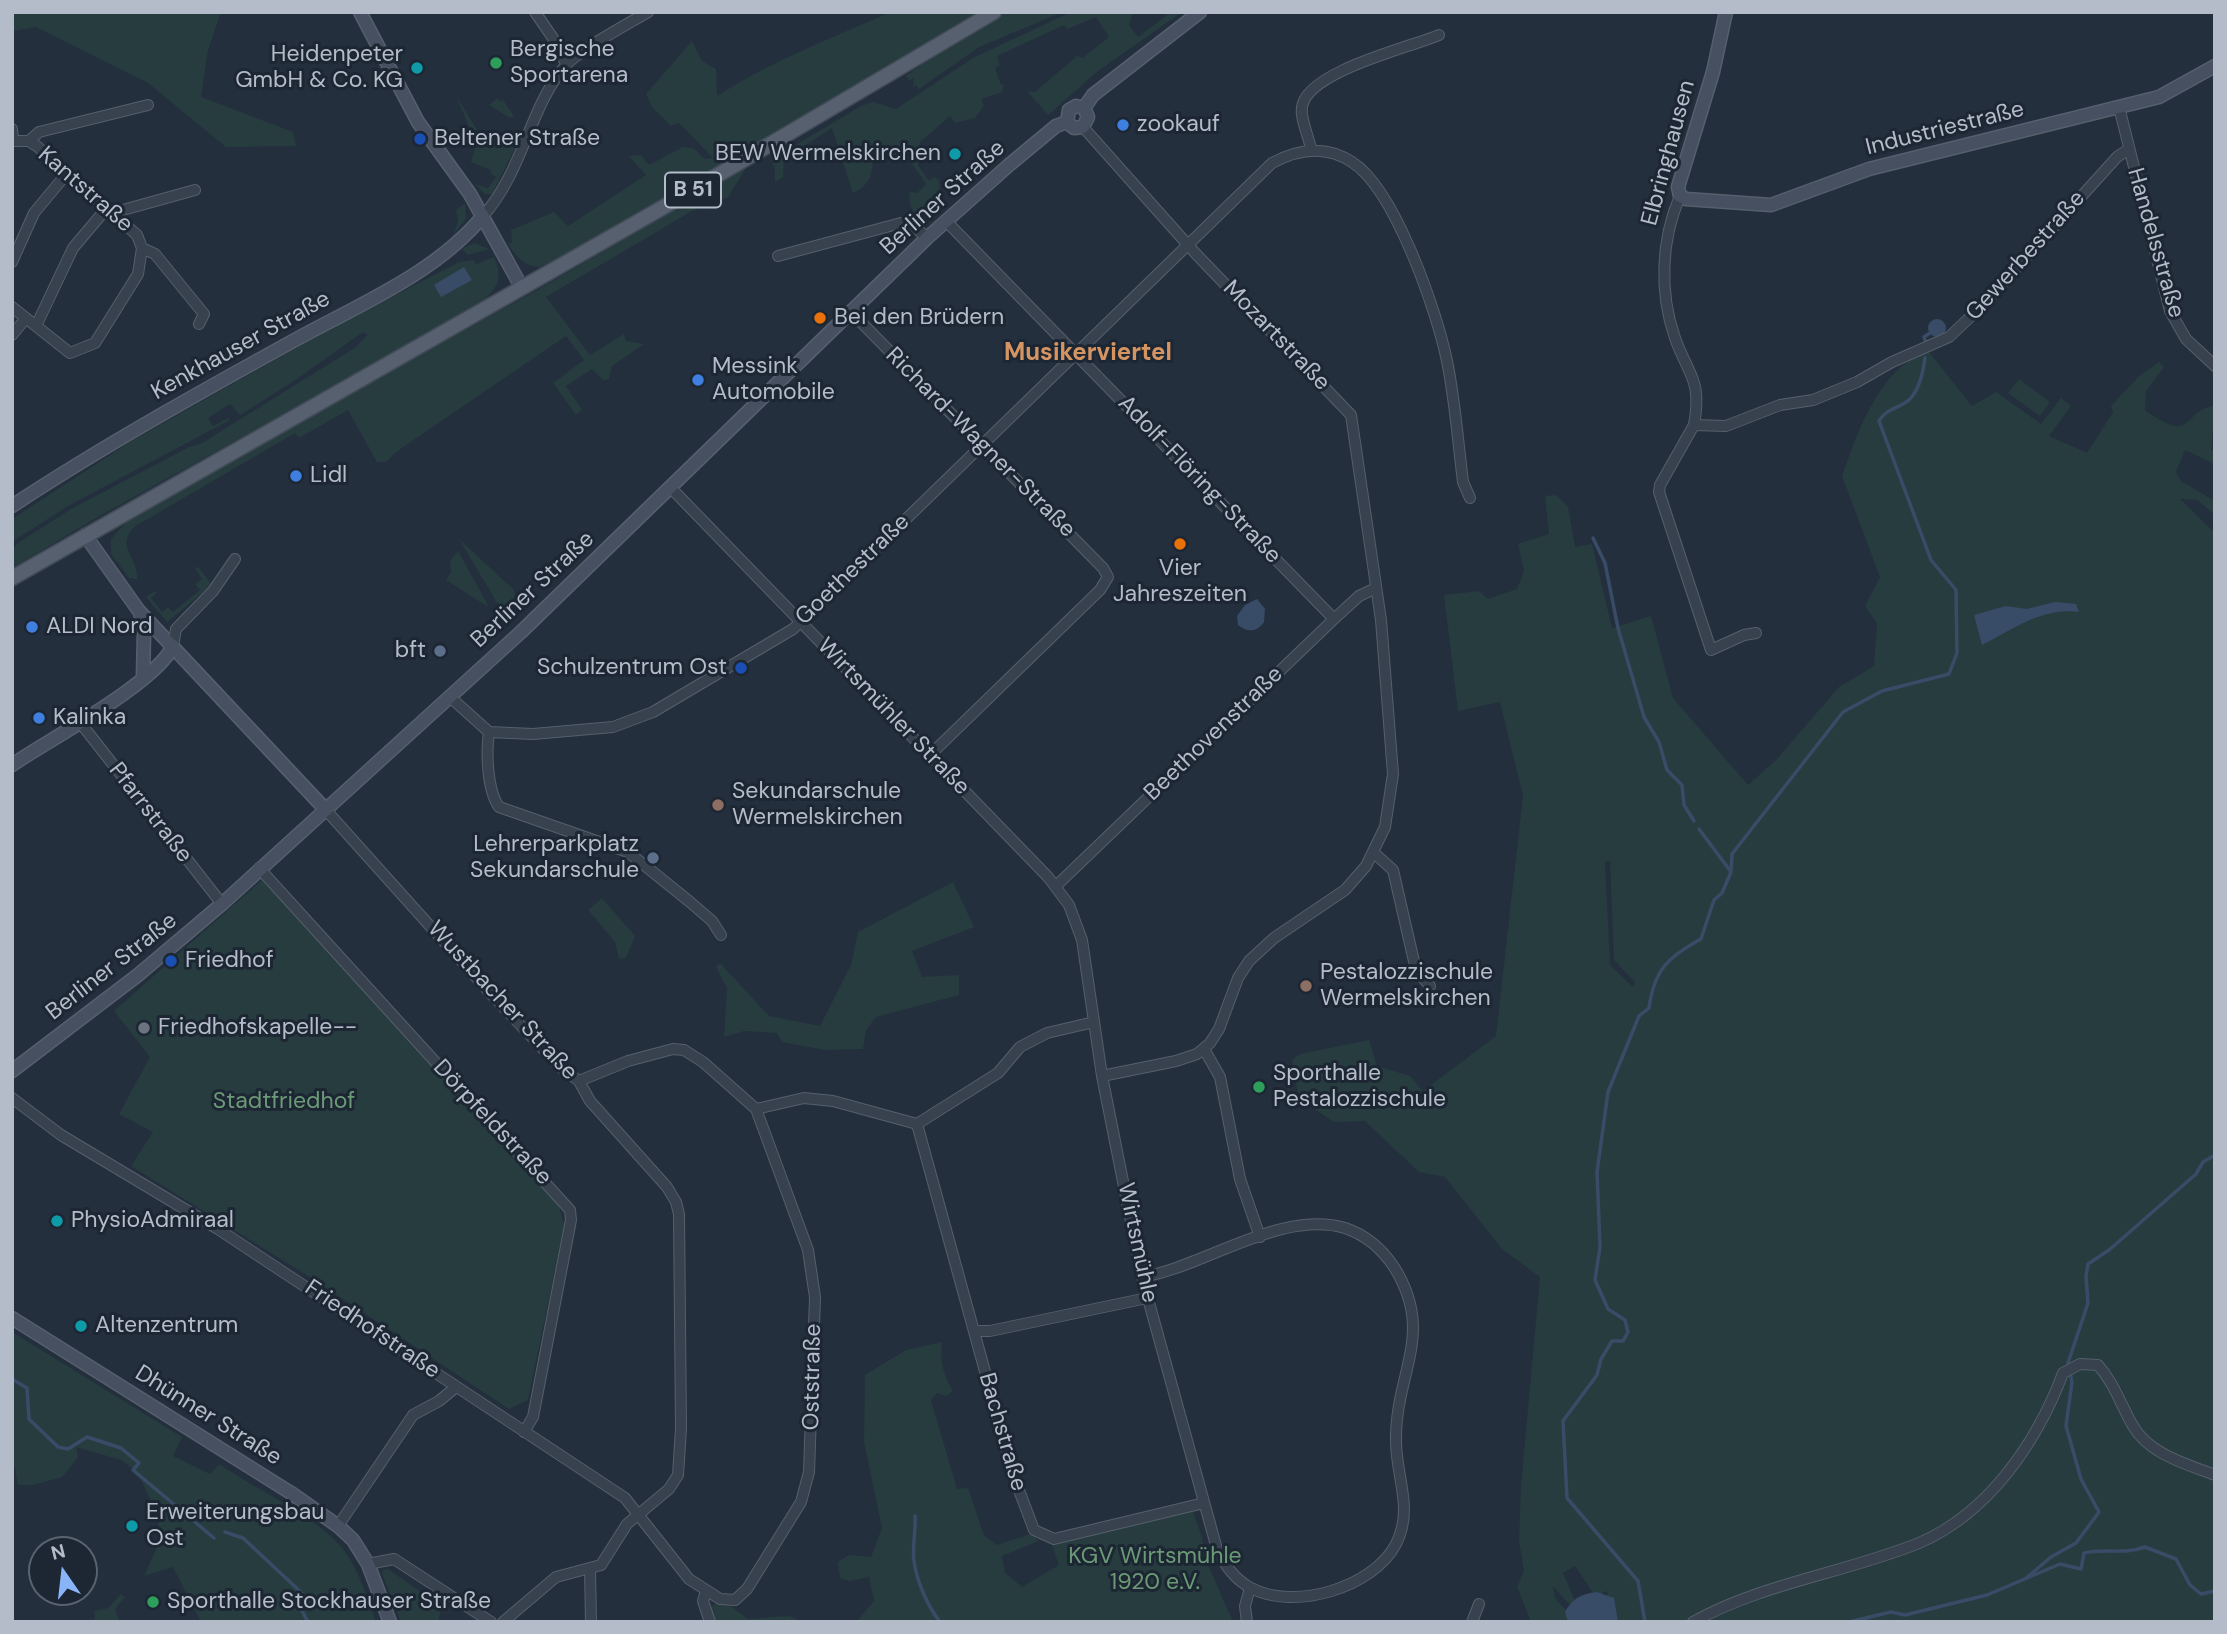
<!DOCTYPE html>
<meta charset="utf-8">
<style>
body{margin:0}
#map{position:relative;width:2227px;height:1634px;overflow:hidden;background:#242f3e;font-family:"DM Sans",sans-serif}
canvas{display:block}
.frame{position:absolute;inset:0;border:14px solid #b4bcc9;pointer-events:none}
.north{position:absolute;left:28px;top:1536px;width:70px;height:70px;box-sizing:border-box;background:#1d2633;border:2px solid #59626f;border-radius:50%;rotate:346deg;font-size:19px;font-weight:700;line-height:28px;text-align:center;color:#b4bcc9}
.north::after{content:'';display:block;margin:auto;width:24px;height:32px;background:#8ab4f8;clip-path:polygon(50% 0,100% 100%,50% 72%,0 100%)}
</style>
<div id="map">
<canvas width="2227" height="1634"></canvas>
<div class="frame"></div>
<div class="north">N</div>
</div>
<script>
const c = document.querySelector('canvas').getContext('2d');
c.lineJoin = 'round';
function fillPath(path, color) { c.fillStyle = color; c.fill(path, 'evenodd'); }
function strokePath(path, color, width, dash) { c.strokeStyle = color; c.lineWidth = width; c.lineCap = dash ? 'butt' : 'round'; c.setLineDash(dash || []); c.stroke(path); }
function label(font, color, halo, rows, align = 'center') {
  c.font = font + ' "DM Sans",sans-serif'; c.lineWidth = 6; c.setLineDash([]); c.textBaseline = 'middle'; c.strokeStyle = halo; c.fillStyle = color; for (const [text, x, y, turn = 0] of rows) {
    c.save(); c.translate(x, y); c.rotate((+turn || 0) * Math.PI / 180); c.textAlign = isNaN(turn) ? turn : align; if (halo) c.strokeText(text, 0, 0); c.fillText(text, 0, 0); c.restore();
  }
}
fillPath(new Path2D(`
 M 12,12 L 221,12 L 208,50 L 201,97 L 293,132 L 296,146 L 226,147 L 148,83 L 36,27 L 12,31 Z
 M 891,12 L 981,12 L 581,247 L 539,267 C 523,265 516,257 508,243 L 512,243 L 511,230 L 554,212 L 568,226 L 646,175 L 629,156 L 641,155 L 649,165 L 683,147 L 693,148 L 705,159 L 713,158 L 679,123 L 671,126 L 652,107 L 646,94 L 692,41 L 702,61 L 716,69 L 717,96 C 772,61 831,38 891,12 Z
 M 1007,12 L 1063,12 L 979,47 L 919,89 L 916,85 L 913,87 L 914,78 L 909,81 L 906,76 L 948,46 Z
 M 1071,12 L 1133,12 L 1129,25 L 1138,37 L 1171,12 L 1182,12 L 1098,71 L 1048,115 L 1027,91 L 1035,92 L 1077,56 L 1083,58 L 1109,37 L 1096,17 L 1067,29 L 1064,25 L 997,56 L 1000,65 L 995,68 L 1001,85 L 1004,84 L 1002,92 L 981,99 L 984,106 L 975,118 L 955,123 L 950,116 L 919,143 L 924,150 L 918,165 L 929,181 L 934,177 L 939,180 L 942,209 L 926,222 C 914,219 907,203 910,192 L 917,193 L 926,184 C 913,163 900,145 874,156 C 871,171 874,183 853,193 L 832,128 L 784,159 L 783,177 L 775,182 L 775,168 L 771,160 L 861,106 L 873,102 L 896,109 L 973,58 Z
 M 456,95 L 483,140 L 475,142 Z
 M 498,98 L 500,102 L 503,100 L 514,116 L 510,118 L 489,105 Z
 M 477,142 L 517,144 L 492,194 L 485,194 L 475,184 L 488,188 L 496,177 L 490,173 L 491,170 L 471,162 Z
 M 746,168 L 728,197 L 692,211 L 546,297 L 590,355 L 624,334 L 626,341 L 644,344 L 612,366 L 609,379 L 603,380 L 592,369 L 566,386 L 582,410 L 576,415 L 553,383 L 584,360 L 566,336 L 396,452 L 386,462 L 377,462 L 348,410 L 299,438 L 295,433 L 134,527 C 115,547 139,558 137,579 L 129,578 L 111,554 L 111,539 L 128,520 L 219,466 L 541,288 Z
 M 465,203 L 466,218 L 453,236 L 458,222 L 456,210 Z
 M 474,243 L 489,249 L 468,255 L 462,249 Z
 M 494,257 C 502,274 500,285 486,298 L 388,356 L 96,518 L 12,568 L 12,550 L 18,543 L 71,509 L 189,447 L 202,443 L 353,349 L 368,335 L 363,332 L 294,381 L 240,415 L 230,404 L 208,418 L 213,426 L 228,418 L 230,420 L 68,506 L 12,542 L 12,519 L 130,442 L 319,335 L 459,262 L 474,260 L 476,264 Z
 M 1928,351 L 1972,406 L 1996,392 L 2041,424 L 2061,398 L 2071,406 L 2049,436 L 2087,453 L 2113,412 L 2111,406 L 2139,376 L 2159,362 L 2164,367 L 2146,391 L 2145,410 C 2195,447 2182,409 2215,406 L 2211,450 L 2215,451 L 2215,464 L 2185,450 L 2176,472 L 2181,481 L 2215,501 L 2215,515 L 2197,500 L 2180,499 L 2215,533 L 2215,1622 L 1609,1622 L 1607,1591 L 1595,1596 L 1575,1566 L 1563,1573 L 1583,1620 L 1553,1586 L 1555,1598 L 1577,1622 L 1531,1622 L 1517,1587 L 1524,1571 L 1519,1541 L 1521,1486 L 1540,1277 L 1502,1249 L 1445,1177 L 1419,1172 L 1365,1121 L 1334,1122 L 1299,1099 L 1292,1060 L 1300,1054 L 1369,1040 L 1377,1066 L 1410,1076 L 1423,1091 L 1496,1036 L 1523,796 L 1500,702 L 1458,711 L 1444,595 L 1479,591 L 1488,599 L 1517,589 L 1524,571 L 1518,544 L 1549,534 L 1545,496 L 1556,495 L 1568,507 L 1575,547 L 1592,544 L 1612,628 L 1651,616 L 1673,698 L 1748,785 L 1776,760 L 1839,687 L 1874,666 L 1877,623 L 1865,606 L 1880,577 L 1842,476 C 1858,432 1879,368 1928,351 ZM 1605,861 L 1610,861 L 1614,960 L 1635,982 L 1633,987 L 1610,965 Z
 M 2019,379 L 2050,402 L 2040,416 L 2008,393 Z
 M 459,539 L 514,590 L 515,596 L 507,607 L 509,613 L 499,606 Z
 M 458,551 L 488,605 L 487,606 L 446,580 L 451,572 L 450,561 Z
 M 198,567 L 212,585 L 167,622 L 146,597 L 155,591 L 157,593 L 151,598 L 162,612 L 168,607 L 173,612 L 200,590 L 195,584 L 202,579 L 195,568 Z
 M 262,880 L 558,1202 L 564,1226 L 528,1400 L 509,1409 L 308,1276 L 131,1166 L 153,1132 L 119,1114 L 150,1057 L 114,1011 Z
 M 953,882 L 974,927 L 912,951 L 922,977 L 959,975 L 959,995 L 876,1017 L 866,1030 L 863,1049 L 825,1050 L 782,1042 L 777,1033 L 744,1031 L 724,1037 L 727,988 L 716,967 L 720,963 L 769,1016 L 820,1026 L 851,965 L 858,932 Z
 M 602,898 L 635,936 L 626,958 L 619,959 L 615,942 L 588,910 Z
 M 12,1332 L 182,1437 L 173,1456 L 210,1474 L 219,1464 C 254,1488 317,1517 343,1549 C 359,1570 367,1597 376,1622 L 201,1622 L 173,1567 L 144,1576 L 157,1547 L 159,1517 L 137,1472 L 121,1460 L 76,1447 L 78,1457 L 62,1477 L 33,1485 L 18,1485 L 15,1468 L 12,1467 Z
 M 942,1342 C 940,1362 943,1374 953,1391 L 946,1396 L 937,1393 L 931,1400 L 957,1489 L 968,1488 L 984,1535 L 997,1545 L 1031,1534 L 1038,1541 L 1002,1556 L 1005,1573 L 1022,1587 L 1059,1565 L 1052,1545 L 1192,1509 L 1202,1537 L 1205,1558 L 1233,1622 L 856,1622 L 874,1601 L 869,1577 L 850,1581 L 840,1578 L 838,1562 L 849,1555 L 871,1557 L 882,1528 L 864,1442 L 865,1375 L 906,1350 Z
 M 388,1569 L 438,1604 L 441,1609 L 438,1622 L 401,1622 L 382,1574 L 383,1570 Z
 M 121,1594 L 125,1597 L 115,1609 L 120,1622 L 72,1622 L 95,1619 L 94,1611 L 108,1608 Z
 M 716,1602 L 732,1607 L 748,1619 L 789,1616 L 803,1622 L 714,1622 L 709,1610 Z`), '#263c3f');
fillPath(new Path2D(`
 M 464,267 L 472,280 L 441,297 L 434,285 Z
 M1928 328a9 9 0 1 1 18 0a9 9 0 1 1-18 0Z
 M 1257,599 L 1265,609 L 1264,622 C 1257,632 1248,633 1238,625 L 1237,616 L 1245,605 Z
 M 2055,602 L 2076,604 L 2079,612 C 2042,607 2014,629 1982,645 L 1974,615 L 2006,606 L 2027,609 Z
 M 1597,1592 L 1614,1598 L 1618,1622 L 1568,1622 L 1565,1612 C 1573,1598 1581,1594 1597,1592 Z`), '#394c67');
strokePath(new Path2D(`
 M 1926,343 L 1924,337 L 1930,333
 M 1593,538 L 1605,563 L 1618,628 L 1644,717 L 1659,742 L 1667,770 L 1682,785 L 1684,805 L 1694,821
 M 1699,829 L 1731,872
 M 12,1379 L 27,1388 L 29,1419 L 58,1447 L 68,1449 L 87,1437 L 121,1448 L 139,1463 L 133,1470 L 214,1538
 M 915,1516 C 916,1531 912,1548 914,1561 C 917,1582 927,1605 940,1622
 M 225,1532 L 243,1538 L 305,1596 L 301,1609 L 308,1622
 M 2025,1579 L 2051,1557 L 2076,1543 L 2099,1512 L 2081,1479 L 2066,1426 L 2072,1382 L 2068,1363 L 2088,1303 L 2086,1276 L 2088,1264 L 2109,1250 L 2196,1174 L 2203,1162 L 2215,1155
 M 1645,1622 L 1638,1581 L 1567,1498 L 1563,1421 L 1597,1375 L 1601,1359 L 1612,1341 L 1623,1341 L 1628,1332 L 1625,1320 L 1608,1309 L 1595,1280 L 1600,1247 L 1597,1172 L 1608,1092 L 1639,1016 L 1649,1008 C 1654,970 1668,957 1701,939 L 1714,900 L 1722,893 L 1731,872 L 1732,854 L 1843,712 L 1882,691 L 1949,674 L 1957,653 L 1956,590 L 1931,560 L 1879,421 C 1886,408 1901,408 1910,399 C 1920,388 1923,372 1925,358
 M 1849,1622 L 1891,1612 L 1905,1615 L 1987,1595 L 2060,1564 L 2081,1569 L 2084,1553 C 2106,1548 2124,1555 2145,1547 L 2176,1559 L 2190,1585 L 2201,1594 L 2215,1591`), '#394c67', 3.5);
const street = new Path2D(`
 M 535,12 L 557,44 L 566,64
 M 2119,107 L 2170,311 L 2186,339 L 2215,366
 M 1083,127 L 1196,254 L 1351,415 L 1381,620 L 1393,774 L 1385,827 L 1366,866 L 1345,890 L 1274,938 L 1249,961 L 1238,978 L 1219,1029 L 1210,1043 L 1197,1054 L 1176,1061 L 1102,1076
 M 12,129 L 13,140
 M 12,141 L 29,141 L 38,147 L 137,235 L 142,248 L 138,274 L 95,343 L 70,353 L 12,307
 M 29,141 L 39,132 L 148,105
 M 1311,149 C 1309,137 1300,119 1302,107 C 1307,71 1412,47 1439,35
 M 1680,196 C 1661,240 1659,292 1675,338 C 1689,377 1702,379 1694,425 L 1660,485 L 1659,492 L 1711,650 L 1744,635 L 1756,633
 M 112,213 L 195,190
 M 483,216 C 523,172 530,105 566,65 C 579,50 628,24 648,12
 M 946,221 L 1334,619
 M 142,248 L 155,254 L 204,314 L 199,324
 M 778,256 L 901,223 L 913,225 L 927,238
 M 12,262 L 34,213 L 68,172
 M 850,311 L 1103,568 L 1108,577 L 1100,590 L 931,754
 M 36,326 L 73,248 L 106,209
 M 12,335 L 26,318
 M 1694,425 L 1726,426 L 1780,405 L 1813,400 L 1857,382 L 1892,362 L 1949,337 L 1985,303 L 2117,157 L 2129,149
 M 671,488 L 1048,877 L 1069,905 L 1082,940 L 1102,1076 L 1142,1277 L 1217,1549 C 1225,1565 1234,1579 1251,1588 C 1294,1611 1373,1588 1396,1544 C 1414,1508 1396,1478 1396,1441 C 1395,1372 1436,1334 1394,1267 C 1382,1249 1366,1235 1345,1228 C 1281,1209 1204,1267 1142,1277
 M 173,646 L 176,629 L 213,591 L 235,559
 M 450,697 L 489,732 L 533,734 L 613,727 L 653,712 L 793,629 L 1272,163 C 1298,149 1326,145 1352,162 C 1395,189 1437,312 1447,361 C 1455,400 1458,442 1463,482 L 1470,498
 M 79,721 L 222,904
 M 489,732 C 486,752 487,790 499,807 L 628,852 L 690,902 L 712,921 L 721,935
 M 325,809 L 491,994 L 561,1068 L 579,1081 L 590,1101 L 667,1187 L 676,1202 L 679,1214 L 681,1428 L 678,1475 L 669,1489 L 627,1524 L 601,1565 L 556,1577 L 503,1622
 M 1374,853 L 1393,870 L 1416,970 L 1430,986
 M 259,868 L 570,1210 L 571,1220 L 533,1417 L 524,1432
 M 1056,886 L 1334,619 L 1359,596 L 1376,588
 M 1204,1049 L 1220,1077 L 1240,1179 L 1260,1237
 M 12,1098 L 61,1135 L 218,1229 L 625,1498 L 689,1579 L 720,1599 L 735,1600 L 747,1589 L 801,1502 L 809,1472 L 815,1297 L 808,1250 L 756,1109 L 703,1062 L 684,1050 L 673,1049 L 628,1061 L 579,1081
 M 756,1109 L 804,1098 L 833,1101 L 917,1124
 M 917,1124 L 1014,1477 L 1034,1530 L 1054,1539 L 1204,1503
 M 917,1124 L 998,1073 L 1020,1047 L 1047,1033 L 1094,1022
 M 975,1331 L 990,1331 L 1147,1298
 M 338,1526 L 413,1415 L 439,1401 L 456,1387
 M 368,1564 L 394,1559 L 491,1622
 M 590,1570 L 591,1622
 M 706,1591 L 703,1601 L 710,1622
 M 1247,1622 L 1245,1606 L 1250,1588
 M 1472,1622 L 1479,1604
 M 1693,1622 C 1763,1583 1845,1573 1919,1543 C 1989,1513 2037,1442 2063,1373 L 2080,1364 L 2098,1365 C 2114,1383 2121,1405 2133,1426 C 2149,1454 2186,1464 2215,1475`);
const secondary = new Path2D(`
 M 360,12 L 418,122 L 470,194 L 522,288
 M 1726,12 L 1713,72 L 1678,187 L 1680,196 L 1686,199 L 1771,205 L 1869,169 L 2159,97 L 2215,66
 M 1084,108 L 1093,95 L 1200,12
 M 1067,122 L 1074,128 L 1083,127 L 1088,117 L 1084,108
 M 1067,122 L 1069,110 L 1076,106 L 1084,108
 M 12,506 C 103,446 197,394 293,341 C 358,305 435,274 483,216
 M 85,535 L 139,611 L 325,809
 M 140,612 L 144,632 L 143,678
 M 12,765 C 50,739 156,683 173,646
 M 12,1071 L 138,975 L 222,904 L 521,632 L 927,238 L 1009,165 L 1056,126 L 1067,122
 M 12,1318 L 291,1493 L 338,1526 L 353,1540 L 368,1564 L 390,1622`);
const primary = new Path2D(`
 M 12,578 L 662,208 L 994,12`);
strokePath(street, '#565f6c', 12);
strokePath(secondary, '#565f6c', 15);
strokePath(primary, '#414a57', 17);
strokePath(street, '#38414e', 10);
strokePath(secondary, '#465061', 12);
strokePath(primary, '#56606e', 14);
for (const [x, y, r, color] of [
 [496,63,7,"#2e9e5b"],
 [417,68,7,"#0f9aa8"],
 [1123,125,7,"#3f7fe0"],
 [420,139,7,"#1a4fb4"],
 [955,154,7,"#0f9aa8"],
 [820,318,7,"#e8710a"],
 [698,380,7,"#3f7fe0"],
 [296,476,7,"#3f7fe0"],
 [1180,544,7,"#e8710a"],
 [32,627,7,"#3f7fe0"],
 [440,651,7,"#5c6f8a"],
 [741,668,7,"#1a4fb4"],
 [39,718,7,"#3f7fe0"],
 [718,805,7,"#8d6e63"],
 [653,858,7,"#5c6f8a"],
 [171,961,7,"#1a4fb4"],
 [1306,986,7,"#8d6e63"],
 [144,1028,7,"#6b7280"],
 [1259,1087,7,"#2e9e5b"],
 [57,1221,7,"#0f9aa8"],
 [81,1326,7,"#0f9aa8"],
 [132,1526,7,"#0f9aa8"],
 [153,1602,7,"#2e9e5b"]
]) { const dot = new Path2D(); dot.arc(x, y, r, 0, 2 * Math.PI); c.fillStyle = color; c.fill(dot); strokePath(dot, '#1d2633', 2.5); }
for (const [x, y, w] of [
 [693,190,56]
]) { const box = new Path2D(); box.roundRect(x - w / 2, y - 17.5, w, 35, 5); c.fillStyle = '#1d2633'; c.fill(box); strokePath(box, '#b4bcc9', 2); }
label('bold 21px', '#b4bcc9', null, [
 ["B 51",693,190]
]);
label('23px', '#b4bcc9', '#1d2633', [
 ["Bergische",510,50],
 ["Sportarena",510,76],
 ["Heidenpeter",403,55,"right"],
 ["GmbH & Co. KG",403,81,"right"],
 ["zookauf",1137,125],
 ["Beltener Straße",434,139],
 ["BEW Wermelskirchen",941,154,"right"],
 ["Bei den Brüdern",834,318],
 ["Messink",712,367],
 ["Automobile",712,393],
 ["Lidl",310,476],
 ["Vier",1180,569,"center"],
 ["Jahreszeiten",1180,595,"center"],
 ["ALDI Nord",46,627],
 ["bft",426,651,"right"],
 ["Schulzentrum Ost",727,668,"right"],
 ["Kalinka",53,718],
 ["Sekundarschule",732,792],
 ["Wermelskirchen",732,818],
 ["Lehrerparkplatz",639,845,"right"],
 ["Sekundarschule",639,871,"right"],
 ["Friedhof",185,961],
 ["Pestalozzischule",1320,973],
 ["Wermelskirchen",1320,999],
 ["Friedhofskapelle--",158,1028],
 ["Sporthalle",1273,1074],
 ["Pestalozzischule",1273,1100],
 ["PhysioAdmiraal",71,1221],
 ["Altenzentrum",95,1326],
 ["Erweiterungsbau",146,1513],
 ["Ost",146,1539],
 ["Sporthalle Stockhauser Straße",167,1602]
], 'left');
label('23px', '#b4bcc9', '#1d2633', [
 ["Industriestraße",1945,129,-14],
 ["Elbringhausen",1669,153,-75],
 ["Kantstraße",85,190,41],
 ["Berliner Straße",943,198,-42],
 ["Handelsstraße",2155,243,74],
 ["Gewerbestraße",2026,256,-48],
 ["Mozartstraße",1276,336,46],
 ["Kenkhauser Straße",241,346,-29],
 ["Richard-Wagner-Straße",980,443,45],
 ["Adolf-Flöring-Straße",1199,480,46],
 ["Goethestraße",853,570,-44],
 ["Berliner Straße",533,590,-43],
 ["Wirtsmühler Straße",893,717,46],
 ["Beethovenstraße",1214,734,-44],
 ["Pfarrstraße",150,813,52],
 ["Berliner Straße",112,967,-38],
 ["Wustbacher Straße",502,1001,47],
 ["Dörpfeldstraße",492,1123,47],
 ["Wirtsmühle",1137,1243,78],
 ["Friedhofstraße",372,1330,34],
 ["Oststraße",813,1377,-89],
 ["Dhünner Straße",208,1416,32],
 ["Bachstraße",1002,1432,74]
]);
label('23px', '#6b9a76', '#1d2633', [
 ["Stadtfriedhof",284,1102],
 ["KGV Wirtsmühle",1155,1557],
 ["1920 e.V.",1155,1583]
]);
label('bold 24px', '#d59563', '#1d2633', [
 ["Musikerviertel",1088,354]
]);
</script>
